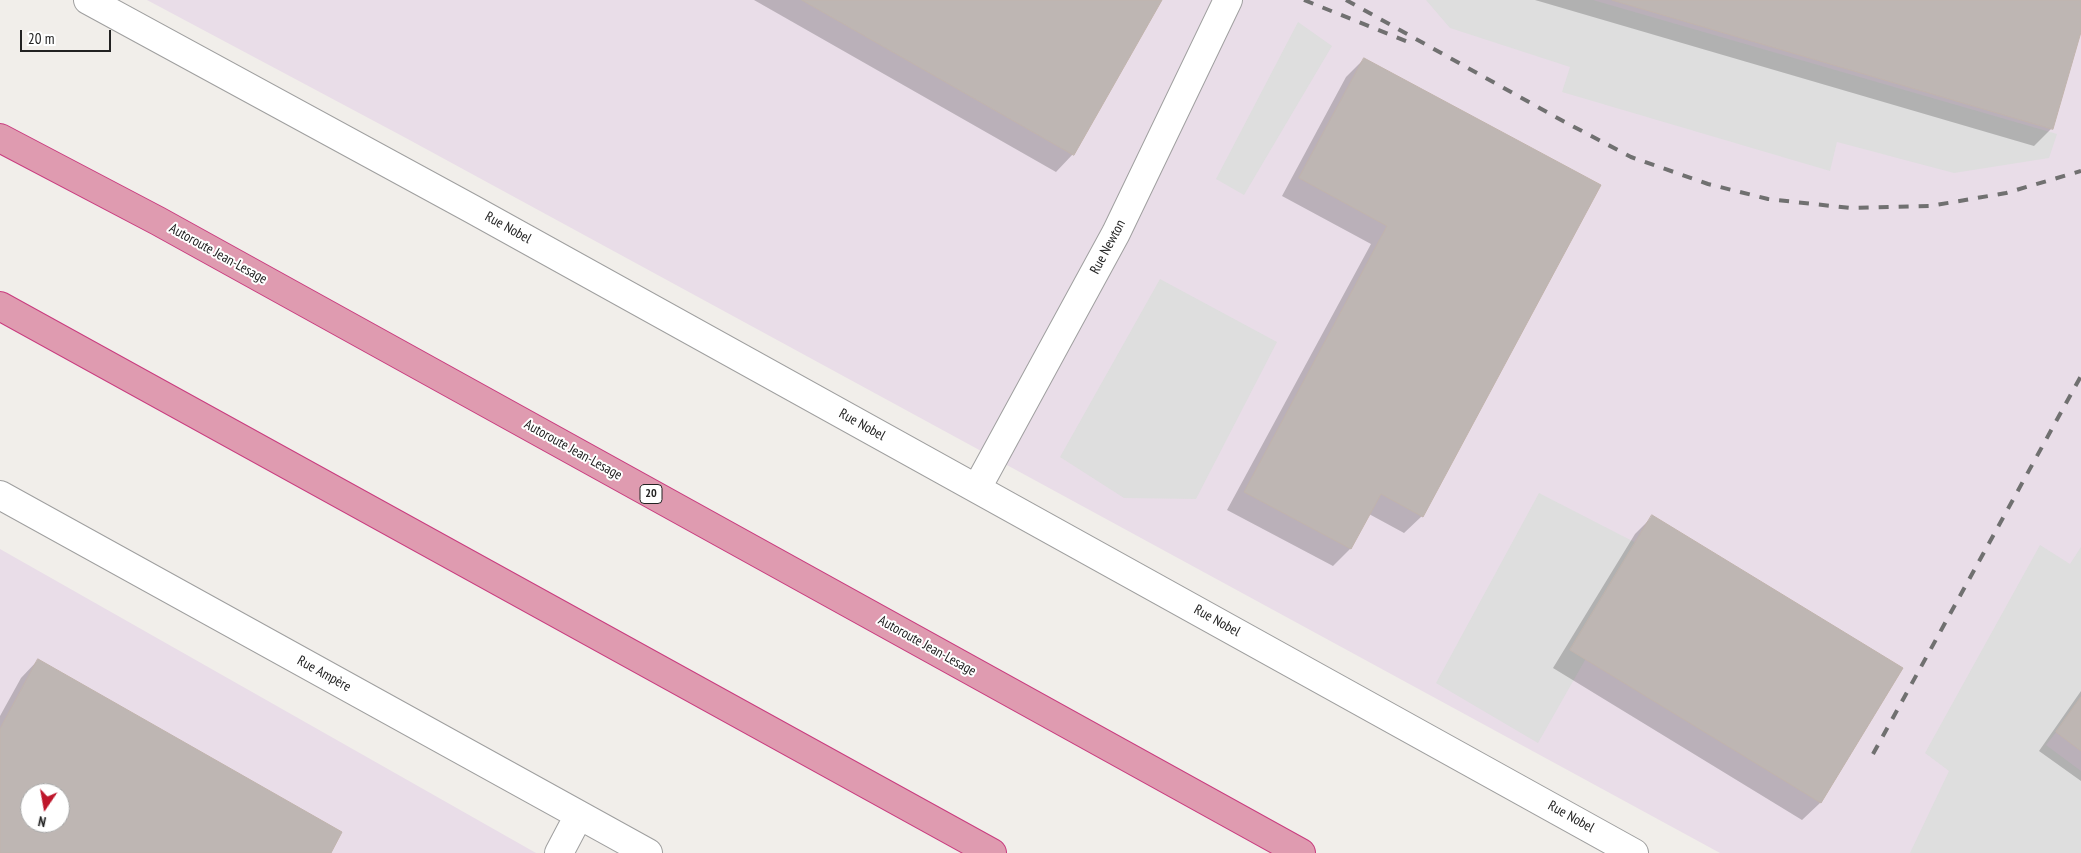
<!DOCTYPE html>
<meta charset="utf-8">
<style>
body{margin:0}
#map{position:relative;width:2081px;height:853px;overflow:hidden;background:#f1eeea;font-family:"PT Sans Narrow",sans-serif}
canvas{display:block}
.north{position:absolute;left:20px;top:783px;width:50px;height:50px;box-sizing:border-box;background:#fff;border:1px solid #a7a7a7;border-radius:50%;rotate:192deg;font-size:14px;font-weight:700;line-height:20px;text-align:center;color:#222}
.north::after{content:'';display:block;margin:auto;width:18px;height:22px;background:#be162b;clip-path:polygon(50% 0,100% 100%,50% 72%,0 100%)}
.scale{position:absolute;left:20px;top:30px;width:91px;height:22px;box-sizing:border-box;border:2px solid #222;border-top:0;padding-left:6px;font-size:15px;line-height:18px;white-space:nowrap;color:#222;-webkit-text-stroke:4px #fff;paint-order:stroke}
</style>
<div id="map">
<canvas width="2081" height="853"></canvas>
<div class="north">N</div>
<div class="scale">20 m</div>
</div>
<script>
const c = document.querySelector('canvas').getContext('2d');
c.lineJoin = 'round';
function fillPath(path, color) { c.fillStyle = color; c.fill(path, 'evenodd'); }
function strokePath(path, color, width, dash) { c.strokeStyle = color; c.lineWidth = width; c.lineCap = dash ? 'butt' : 'round'; c.setLineDash(dash || []); c.stroke(path); }
function label(font, color, halo, rows, align = 'center') {
  c.font = font + ' "PT Sans Narrow",sans-serif'; c.lineWidth = 4; c.setLineDash([]); c.textBaseline = 'middle'; c.strokeStyle = halo; c.fillStyle = color; for (const [text, x, y, turn = 0] of rows) {
    c.save(); c.translate(x, y); c.rotate((+turn || 0) * Math.PI / 180); c.textAlign = isNaN(turn) ? turn : align; if (halo) c.strokeText(text, 0, 0); c.fillText(text, 0, 0); c.restore();
  }
}
fillPath(new Path2D(`
 M 147,0 L 2081,0 L 2081,853 L 1720,853 L 404,137 Z
 M 0,549 L 536,853 L 0,853 ZM 30,793 L 60,793 L 60,823 L 30,823 Z`), '#e9dde8');
fillPath(new Path2D(`
 M 1426,0 L 1593,0 L 2057,134 L 2049,158 L 1954,173 L 1837,142 L 1830,171 L 1562,92 L 1570,67 L 1450,28 Z
 M 1298,22 L 1332,46 L 1244,195 L 1216,179 Z
 M 1160,279 L 1277,342 L 1196,499 L 1124,498 L 1060,457 Z
 M 1539,493 L 1648,549 L 1538,743 L 1436,683 Z
 M 2040,545 L 2070,564 L 2081,547 L 2081,701 L 2046,745 L 2081,771 L 2081,853 L 1910,853 L 1949,771 L 1925,753 Z`), '#dedede');
fillPath(new Path2D(`
 M 754,0 L 1160,0 L 1073,154 L 1056,172 Z
 M 1535,0 L 2081,0 L 2081,27 L 2052,128 L 2034,146 Z
 M 1364,59 L 1599,186 L 1422,516 L 1404,533 L 1369,514 L 1350,549 L 1333,566 L 1227,510 L 1371,244 L 1282,196 L 1346,77 Z
 M 1652,517 L 1902,669 L 1820,803 L 1802,820 L 1553,668 L 1635,534 Z
 M 38,660 L 329,853 L 0,853 L 0,716 L 21,678 ZM 30,793 L 60,793 L 60,823 L 30,823 Z
 M 2081,691 L 2081,781 L 2039,751 Z`), '#0003');
const building = new Path2D(`
 M 802,0 L 1162,0 L 1074,155 Z
 M 1612,0 L 2081,0 L 2081,32 L 2053,129 Z
 M 1364,58 L 1601,185 L 1423,517 L 1381,494 L 1351,549 L 1244,492 L 1387,226 L 1299,178 Z
 M 1652,515 L 1903,668 L 1821,803 L 1570,650 Z
 M 38,659 L 342,832 L 331,853 L 0,853 L 0,729 ZM 30,793 L 60,793 L 60,823 L 30,823 Z
 M 2081,697 L 2081,751 L 2056,732 Z`);
fillPath(building, '#beb6b3');
strokePath(building, '#c1b4ad', 1);
const minor = new Path2D(`
 M 88,0 L 472,209 L 1634,853
 M 977,488 L 1116,233 L 1228,0
 M 0,495 L 648,853
 M 559,853 L 579,815`);
const highway = new Path2D(`
 M 0,138 L 158,221 L 1301,853
 M 0,306 L 992,853`);
strokePath(minor, '#9f9f9f', 30);
strokePath(highway, '#c93c7f', 30);
strokePath(minor, '#fff', 28);
strokePath(highway, '#df9bb0', 28);
strokePath(new Path2D(`
 M 1304,0 L 1408,42
 M 1346,0 L 1563,121 L 1631,157 L 1708,184 L 1768,199 L 1850,208 L 1930,206 L 2006,193 L 2081,171
 M 1873,754 L 2081,376`), '#707070', 4, [10, 10]);
for (const [x, y, w] of [
 [651,494,22]
]) { const box = new Path2D(); box.roundRect(x - w / 2, y - 9.5, w, 19, 4); c.fillStyle = '#fff'; c.fill(box); strokePath(box, '#222', 1); }
label('bold 12px', '#222', null, [
 ["20",651,494]
]);
label('14px', '#222', '#fff', [
 ["Rue Nobel",508,228,29],
 ["Rue Newton",1108,247,-62],
 ["Autoroute Jean-Lesage",218,254,29],
 ["Rue Nobel",862,425,29],
 ["Autoroute Jean-Lesage",573,450,29],
 ["Rue Nobel",1217,621,29],
 ["Autoroute Jean-Lesage",927,646,29],
 ["Rue Ampère",324,674,29],
 ["Rue Nobel",1571,817,29]
]);
</script>
